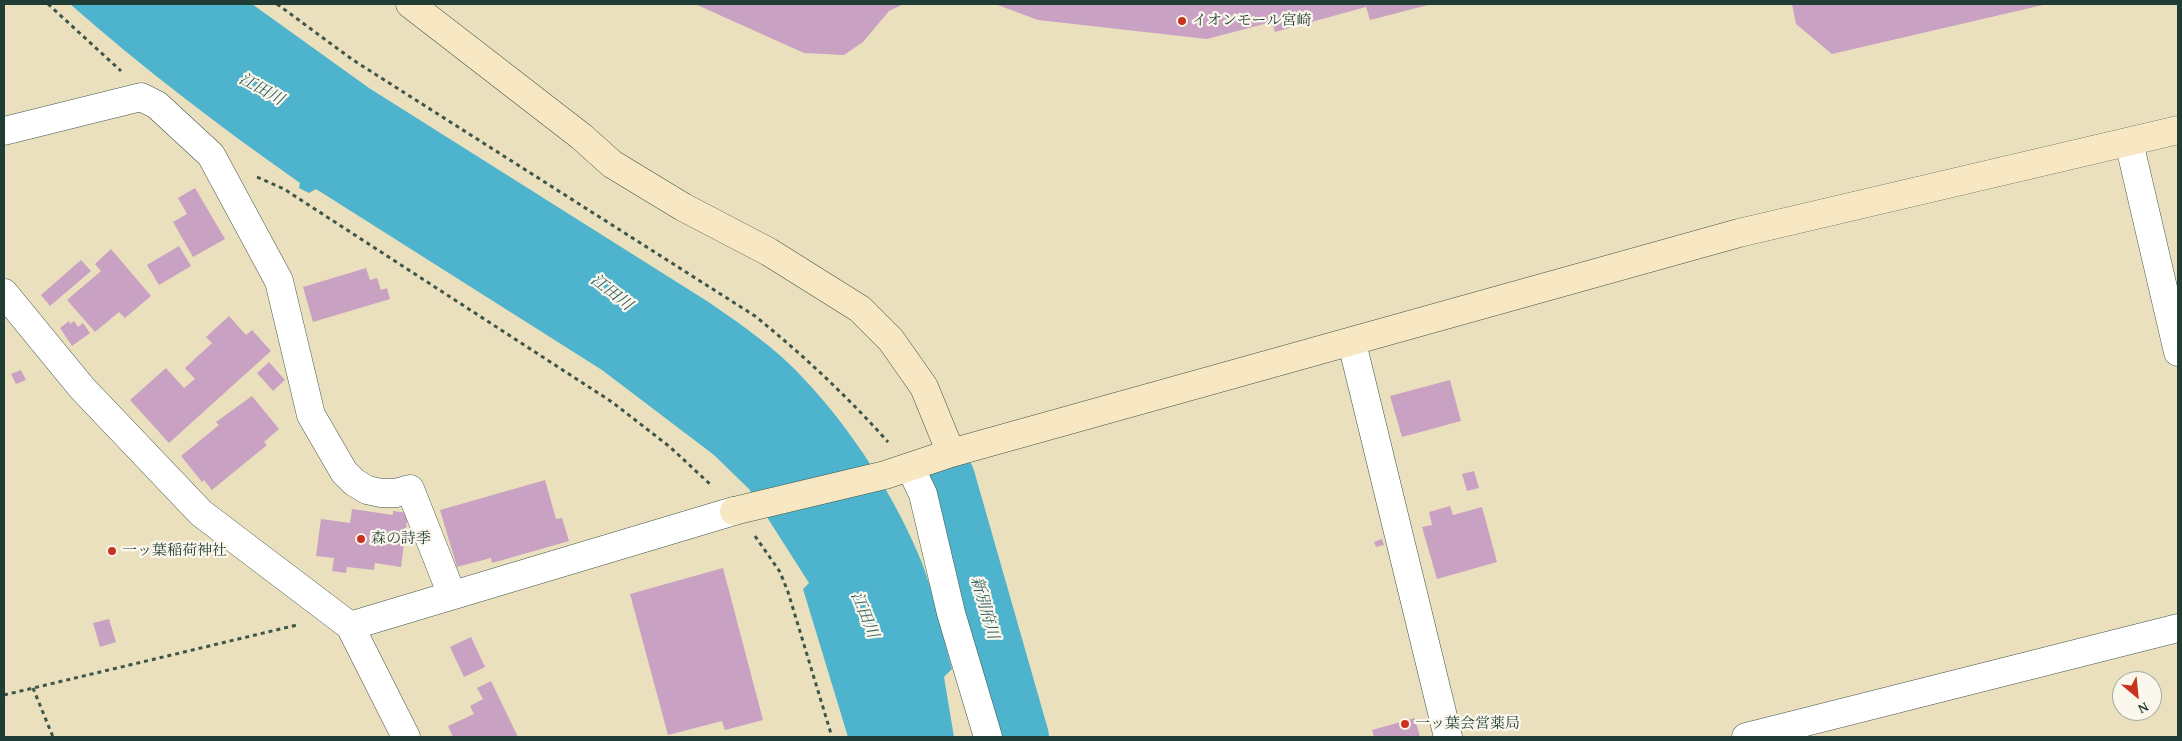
<!DOCTYPE html>
<meta charset="utf-8">
<style>
body{margin:0}
#map{position:relative;width:2182px;height:741px;overflow:hidden;background:#ebe0bd;font-family:"Gentium Book Plus",serif}
canvas{display:block}
.frame{position:absolute;inset:0;border:5px solid #1f3d34;pointer-events:none}
.north{position:absolute;left:2112px;top:671px;width:50px;height:50px;box-sizing:border-box;background:#fbf7ec;border:1px solid #a3ada2;border-radius:50%;rotate:152deg;font-size:14px;font-weight:700;line-height:20px;text-align:center;color:#1f3d34}
.north::after{content:'';display:block;margin:auto;width:18px;height:22px;background:#c8321e;clip-path:polygon(50% 0,100% 100%,50% 72%,0 100%)}
</style>
<div id="map">
<canvas width="2182" height="741"></canvas>
<div class="frame"></div>
<div class="north">N</div>
</div>
<script>
const c = document.querySelector('canvas').getContext('2d');
c.lineJoin = 'round';
function fillPath(path, color) { c.fillStyle = color; c.fill(path, 'evenodd'); }
function strokePath(path, color, width, dash) { c.strokeStyle = color; c.lineWidth = width; c.lineCap = dash ? 'butt' : 'round'; c.setLineDash(dash || []); c.stroke(path); }
function label(font, color, halo, rows, align = 'center') {
  c.font = font + ' "Gentium Book Plus","Noto Serif JP",serif'; c.lineWidth = 4.5; c.setLineDash([]); c.textBaseline = 'middle'; c.strokeStyle = halo; c.fillStyle = color; for (const [text, x, y, turn = 0] of rows) {
    c.save(); c.translate(x, y); c.rotate((+turn || 0) * Math.PI / 180); c.textAlign = isNaN(turn) ? turn : align; if (halo) c.strokeText(text, 0, 0); c.fillText(text, 0, 0); c.restore();
  }
}
fillPath(new Path2D(`
 M 70,4 L 252,4 L 369,88 L 710,303 C 743,326 777,349 804,379 C 851,428 897,500 922,563 C 935,597 942,634 952,669 L 944,677 L 954,737 L 848,737 L 803,589 L 809,583 L 749,489 L 714,455 L 602,370 L 316,189 L 309,193 L 299,188 L 300,183 C 219,126 144,69 70,4 Z`), '#4eb3cd');
strokePath(new Path2D(`
 M 947,478 L 1021,737`), '#4eb3cd', 56);
fillPath(new Path2D(`
 M 695,4 L 904,4 L 889,11 L 863,42 L 844,55 L 804,53 Z
 M 995,4 L 1432,4 L 1370,20 L 1366,7 L 1275,32 L 1272,22 L 1207,39 L 1038,20 Z
 M 1792,4 L 2043,4 L 2043,5 L 1832,54 L 1796,24 Z
 M 195,188 L 225,239 L 193,257 L 173,222 L 187,214 L 178,198 Z
 M 179,246 L 191,266 L 159,285 L 147,265 Z
 M 111,249 L 151,296 L 125,318 L 119,312 L 95,332 L 67,300 L 101,271 L 95,264 Z
 M 81,260 L 91,271 L 50,306 L 41,295 Z
 M 366,268 L 370,280 L 377,278 L 381,290 L 387,288 L 390,299 L 313,322 L 303,287 Z
 M 229,316 L 246,335 L 252,330 L 271,351 L 169,443 L 130,400 L 166,368 L 184,388 L 195,379 L 185,368 L 212,343 L 206,337 Z
 M 69,321 L 70,324 L 74,321 L 78,327 L 83,323 L 90,333 L 72,346 L 60,328 Z
 M 269,362 L 285,380 L 273,391 L 257,373 Z
 M 21,370 L 26,380 L 16,384 L 11,374 Z
 M 1450,380 L 1461,421 L 1402,437 L 1390,396 Z
 M 252,396 L 279,429 L 264,442 L 267,445 L 212,490 L 204,480 L 202,482 L 181,456 L 219,425 L 216,422 Z
 M 1474,471 L 1479,488 L 1467,491 L 1462,474 Z
 M 545,480 L 556,519 L 562,518 L 569,541 L 492,563 L 491,558 L 457,567 L 440,510 Z
 M 1450,506 L 1453,515 L 1482,507 L 1497,562 L 1437,579 L 1422,527 L 1432,525 L 1429,512 Z
 M 352,509 L 393,515 L 393,511 L 408,513 L 401,567 L 375,563 L 374,570 L 347,567 L 346,573 L 332,571 L 334,558 L 316,556 L 321,519 L 350,523 Z
 M 1382,539 L 1384,545 L 1376,547 L 1374,542 Z
 M 723,568 L 763,720 L 725,730 L 722,721 L 668,735 L 630,594 Z
 M 109,619 L 116,642 L 100,647 L 93,623 Z
 M 471,637 L 485,667 L 464,677 L 450,647 Z
 M 491,681 L 518,737 L 453,737 L 448,726 L 474,714 L 470,706 L 483,699 L 477,688 Z
 M 1415,718 L 1420,737 L 1374,737 L 1372,730 Z`), '#c9a1c2');
const street = new Path2D(`
 M 4,131 L 141,97 L 157,105 L 211,155 L 279,281 L 311,415 L 344,472 L 354,482 L 367,490 L 381,493 L 396,493 L 410,489 L 452,595
 M 2129,142 L 2178,352
 M 4,293 L 82,388 L 201,513 L 350,626 L 406,737
 M 1352,343 L 1448,737
 M 910,467 L 923,494 L 951,613 L 988,737
 M 350,626 L 734,511
 M 1746,737 L 2178,628`);
const secondary = new Path2D(`
 M 410,4 L 582,137 L 612,164 L 683,207 L 769,252 L 860,309 L 891,340 L 924,387 L 951,453
 M 734,511 L 885,475 L 951,453 L 1739,233 L 2178,130`);
strokePath(street, '#3e5549', 29);
strokePath(secondary, '#3e5549', 29);
strokePath(new Path2D(`
 M 48,4 L 121,71
 M 277,4 L 353,60 L 755,316 C 803,355 847,396 888,442
 M 257,177 L 284,189 L 612,402 L 670,447 L 712,486
 M 755,536 L 780,572 L 788,592 L 832,737
 M 33,688 L 53,737
 M 4,695 L 297,625`), '#3e5549', 3, [4, 4]);
strokePath(street, '#fff', 28);
strokePath(secondary, '#f8e7c3', 28);
for (const [x, y, r, color] of [
 [1182,21,5,"#c8321e"],
 [361,539,5,"#c8321e"],
 [112,551,5,"#c8321e"],
 [1405,724,5,"#c8321e"]
]) { const dot = new Path2D(); dot.arc(x, y, r, 0, 2 * Math.PI); c.fillStyle = color; c.fill(dot); strokePath(dot, '#fbf7ec', 2); }
label('15px', '#1f3d34', '#fbf7ec', [
 ["イオンモール宮崎",1192,21],
 ["森の詩季",371,539],
 ["一ッ葉稲荷神社",122,551],
 ["一ッ葉会営薬局",1415,724]
], 'left');
label('italic 16px', '#2d6062', '#fbf7ec', [
 ["江田川",261,90,29],
 ["江田川",611,293,38],
 ["新別府川",984,608,74],
 ["江田川",864,615,68]
]);
</script>
